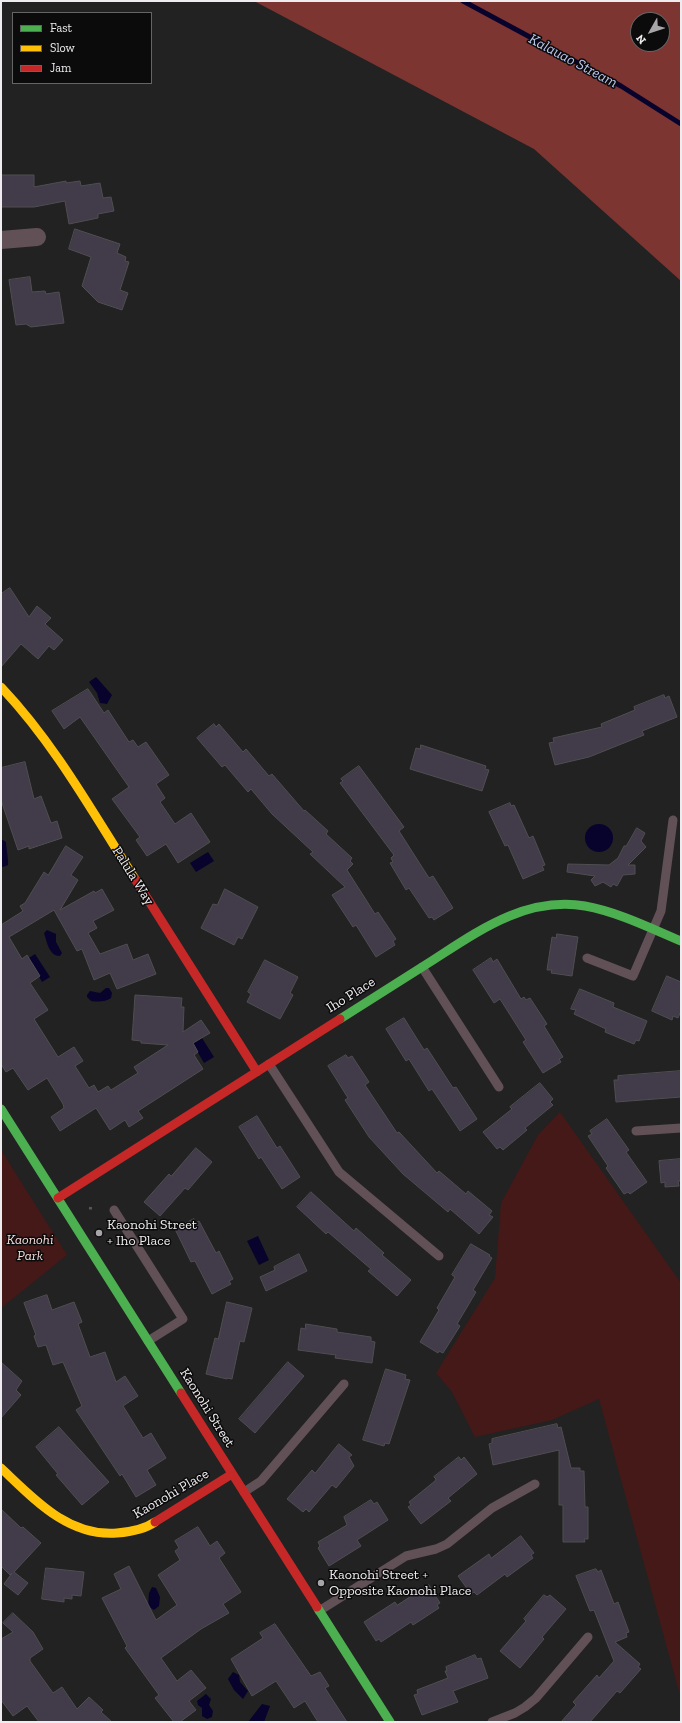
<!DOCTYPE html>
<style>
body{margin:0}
#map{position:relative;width:682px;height:1723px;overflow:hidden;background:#222;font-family:"Zilla Slab",serif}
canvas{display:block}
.frame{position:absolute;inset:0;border:2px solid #eeecee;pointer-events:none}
.legend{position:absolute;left:12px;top:12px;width:140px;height:72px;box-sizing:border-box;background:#0c0b0c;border:1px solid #666566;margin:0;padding:5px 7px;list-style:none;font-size:12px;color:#eeecee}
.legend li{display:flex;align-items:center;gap:8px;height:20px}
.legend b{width:20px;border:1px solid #666566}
.north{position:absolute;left:630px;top:12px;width:40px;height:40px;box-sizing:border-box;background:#0c0b0c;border:1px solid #666566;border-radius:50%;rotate:231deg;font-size:11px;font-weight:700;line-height:16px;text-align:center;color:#eeecee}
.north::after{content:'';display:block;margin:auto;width:14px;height:18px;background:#a7a5a7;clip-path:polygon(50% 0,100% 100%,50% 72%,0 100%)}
</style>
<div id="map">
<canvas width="682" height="1723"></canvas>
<div class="frame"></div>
<ul class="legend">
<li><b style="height:5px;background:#4caf50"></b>Fast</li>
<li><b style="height:5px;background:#ffc107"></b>Slow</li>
<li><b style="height:5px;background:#c62828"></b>Jam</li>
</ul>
<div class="north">N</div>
</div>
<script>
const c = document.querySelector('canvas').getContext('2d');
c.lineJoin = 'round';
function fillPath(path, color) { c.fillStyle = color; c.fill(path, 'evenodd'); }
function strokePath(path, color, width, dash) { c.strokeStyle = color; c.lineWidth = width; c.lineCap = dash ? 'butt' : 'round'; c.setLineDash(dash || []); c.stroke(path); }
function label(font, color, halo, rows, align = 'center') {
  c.font = font + ' "Zilla Slab",serif'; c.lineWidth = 3; c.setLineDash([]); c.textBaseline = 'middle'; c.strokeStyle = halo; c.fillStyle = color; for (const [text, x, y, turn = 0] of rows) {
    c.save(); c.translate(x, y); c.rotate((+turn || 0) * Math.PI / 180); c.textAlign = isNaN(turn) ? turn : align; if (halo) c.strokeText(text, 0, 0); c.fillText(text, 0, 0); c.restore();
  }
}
fillPath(new Path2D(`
 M 560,1112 L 681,1283 L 681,1699 L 599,1399 L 552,1420 L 475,1437 L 452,1392 L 436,1373 L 495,1278 L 501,1203 L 538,1135 Z
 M 1,1150 L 67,1255 L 1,1308 Z`), '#451917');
fillPath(new Path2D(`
 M 254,1 L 681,1 L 681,281 L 534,149 ZM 638,20 L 662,20 L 662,44 L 638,44 Z`), '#7c3531');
fillPath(new Path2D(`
 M 96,677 L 112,695 L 107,704 L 100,703 L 97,693 L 89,682 Z
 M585 838a14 14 0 1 1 28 0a14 14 0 1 1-28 0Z
 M 1,839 L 6,842 C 6,846 9,863 8,865 L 3,867 L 1,866 Z
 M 208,852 L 214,861 L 196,872 L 190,863 Z
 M 47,930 L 56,934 L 56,942 L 62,953 L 60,956 C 49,956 47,942 44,933 Z
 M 35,954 L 50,977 L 42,982 L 29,958 Z
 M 106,988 L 109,988 L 112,993 L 111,998 C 105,1002 99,1002 91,1001 L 87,997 L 87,995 L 90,991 L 100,993 Z
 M 202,1038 L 214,1057 L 204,1063 L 193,1044 Z
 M 258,1236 L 269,1260 L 259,1265 L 247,1241 Z
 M 152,1587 L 156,1588 L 160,1597 L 159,1606 L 154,1610 L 148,1606 L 149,1593 Z
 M 233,1672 L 239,1675 L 240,1682 L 248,1691 L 243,1699 L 234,1690 L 228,1679 Z
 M 206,1694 L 211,1699 L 209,1705 L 213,1711 L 212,1717 L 207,1719 L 202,1716 L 202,1708 L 198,1705 L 197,1701 Z
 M 262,1704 L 270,1706 L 264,1722 L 248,1722 Z`), '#07032c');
strokePath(new Path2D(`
 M 463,1 L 621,86 L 681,124`), '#07032c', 5);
const building = new Path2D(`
 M 1,175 L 34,175 L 34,187 L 66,181 L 66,183 L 80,181 L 81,186 L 100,183 L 103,198 L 111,197 L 114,211 L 98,214 L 98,218 L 69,224 L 65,201 L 34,207 L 1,207 Z
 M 75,229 L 120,244 L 117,253 L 126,257 L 125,261 L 129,262 L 120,290 L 128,293 L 122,310 L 98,302 L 82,286 L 91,257 L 69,249 Z
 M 30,277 L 32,292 L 45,291 L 46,294 L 59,292 L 64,323 L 31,327 L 26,324 L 16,325 L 9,280 Z
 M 10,588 L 29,617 L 37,606 L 51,618 L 45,624 L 63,640 L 54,650 L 49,646 L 38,659 L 21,644 L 1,667 L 1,594 Z
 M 88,689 L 104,713 L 108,710 L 129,742 L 133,740 L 138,747 L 146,742 L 169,775 L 156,784 L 165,798 L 160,802 L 175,824 L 191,813 L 210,842 L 178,863 L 166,844 L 147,856 L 136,840 L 140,837 L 112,799 L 129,787 L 80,717 L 64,729 L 52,711 Z
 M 664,695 L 665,698 L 669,696 L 677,717 L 642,731 L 644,735 L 589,757 L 555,765 L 549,743 L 554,742 L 553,738 L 602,727 L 601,724 L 635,710 L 634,707 Z
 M 214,724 L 216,727 L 219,724 L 243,752 L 246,749 L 269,776 L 272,774 L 304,811 L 305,810 L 328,831 L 326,834 L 352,858 L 350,861 L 353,864 L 347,870 L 375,914 L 378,912 L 396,939 L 393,941 L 395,945 L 376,957 L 356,925 L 353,927 L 332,895 L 345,887 L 310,854 L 313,852 L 272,814 L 251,789 L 248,792 L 225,765 L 222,767 L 197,738 Z
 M 421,745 L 486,766 L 485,769 L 489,770 L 482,791 L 410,769 L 416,748 L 420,749 Z
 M 25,762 L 34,799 L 41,796 L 51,823 L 57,821 L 62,838 L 29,849 L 29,846 L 18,850 L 1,800 L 1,768 Z
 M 359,766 L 404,827 L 399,831 L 429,878 L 433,876 L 453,908 L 434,920 L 432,917 L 429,918 L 409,888 L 406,890 L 390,863 L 393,862 L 391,858 L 394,855 L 340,783 L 343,781 L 341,779 Z
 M 510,803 L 511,806 L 514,805 L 529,838 L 533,836 L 545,865 L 542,866 L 544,870 L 523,879 L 508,845 L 505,846 L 489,812 Z
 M 637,828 L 645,833 L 641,841 L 646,847 L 628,865 L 635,865 L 635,874 L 623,875 L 617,886 L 613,884 L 611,887 L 603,882 L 595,886 L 591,880 L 595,876 L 567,872 L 568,864 L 609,865 L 618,858 L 624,846 L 626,846 Z
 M 66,846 L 83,857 L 71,875 L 78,880 L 60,910 L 94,891 L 95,893 L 102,889 L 114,910 L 93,921 L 97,928 L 88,933 L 100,954 L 127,944 L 133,960 L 148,954 L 156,974 L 117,989 L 110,973 L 94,980 L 82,949 L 77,951 L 54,910 L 9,937 L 22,959 L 27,955 L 40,976 L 30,983 L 48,1010 L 34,1019 L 58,1057 L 74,1047 L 83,1061 L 75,1066 L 89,1088 L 94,1085 L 98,1092 L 108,1086 L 111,1090 L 138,1073 L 134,1067 L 168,1045 L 141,1043 L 141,1041 L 132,1040 L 135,995 L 182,998 L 181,1007 L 184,1007 L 183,1032 L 201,1020 L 210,1033 L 193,1043 L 198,1052 L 194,1055 L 203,1069 L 138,1111 L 143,1118 L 129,1127 L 125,1120 L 110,1130 L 96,1108 L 60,1131 L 51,1117 L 64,1108 L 63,1104 L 47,1078 L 28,1090 L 13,1068 L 6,1072 L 1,1064 L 1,925 L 23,911 L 20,906 L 25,903 L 44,872 L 48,875 Z
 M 225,889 L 258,907 L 242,939 L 238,937 L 234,945 L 201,928 L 213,904 L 217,905 Z
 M 557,934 L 578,937 L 572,976 L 551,973 L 552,970 L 547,970 L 552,937 L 556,938 Z
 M 491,958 L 493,962 L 497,959 L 521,999 L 524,997 L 526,1000 L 530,998 L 547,1024 L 544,1026 L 563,1057 L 559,1059 L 561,1062 L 543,1073 L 523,1042 L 526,1040 L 500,999 L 494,1003 L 473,970 Z
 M 265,960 L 298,977 L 290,993 L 293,995 L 280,1019 L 247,1002 L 251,994 L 248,992 Z
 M 667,976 L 681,982 L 681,1011 L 678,1018 L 673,1016 L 672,1020 L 652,1011 Z
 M 580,989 L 614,1003 L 613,1007 L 647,1021 L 639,1041 L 636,1040 L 634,1044 L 605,1032 L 606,1029 L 574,1014 L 576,1010 L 571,1009 Z
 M 404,1018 L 424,1050 L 427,1048 L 453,1088 L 456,1087 L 477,1119 L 460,1131 L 432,1089 L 429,1091 L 409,1059 L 406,1061 L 386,1029 Z
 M 346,1055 L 348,1058 L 352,1056 L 369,1082 L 365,1085 L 397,1133 L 399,1132 L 437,1173 L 439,1171 L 466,1194 L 468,1191 L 492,1211 L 489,1215 L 493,1217 L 479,1234 L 450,1209 L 448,1212 L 403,1174 L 369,1137 L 345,1100 L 348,1098 L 328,1066 Z
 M 681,1071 L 681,1097 L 616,1102 L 614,1080 L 618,1080 L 618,1076 Z
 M 540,1083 L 553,1099 L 550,1102 L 553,1105 L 525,1128 L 527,1130 L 503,1150 L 500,1147 L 497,1149 L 483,1132 L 512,1109 L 510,1107 Z
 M 257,1116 L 277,1148 L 280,1146 L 300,1177 L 282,1189 L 261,1157 L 259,1159 L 239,1127 Z
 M 607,1119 L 629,1150 L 626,1152 L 647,1182 L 630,1194 L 628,1192 L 624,1194 L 606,1168 L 608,1166 L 588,1136 L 592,1134 L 590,1131 Z
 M 196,1148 L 212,1162 L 188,1190 L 185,1188 L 160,1216 L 144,1202 L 169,1174 L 171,1176 Z
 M 681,1159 L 681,1181 L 678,1181 L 679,1186 L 665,1187 L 665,1182 L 661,1183 L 659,1161 Z
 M 311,1192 L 354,1231 L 356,1228 L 384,1253 L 382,1255 L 411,1280 L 397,1296 L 368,1271 L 371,1269 L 328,1232 L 326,1234 L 297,1207 Z
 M 194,1219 L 195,1223 L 199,1221 L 216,1253 L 219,1251 L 233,1279 L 229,1281 L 231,1284 L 212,1294 L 195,1261 L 191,1262 L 175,1229 Z
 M 471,1244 L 490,1255 L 489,1256 L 492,1258 L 473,1290 L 476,1292 L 457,1324 L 460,1326 L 443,1353 L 439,1351 L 438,1353 L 420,1342 L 439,1310 L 437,1308 L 455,1277 L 452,1275 Z
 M 299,1254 L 307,1271 L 266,1291 L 260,1277 L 275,1270 L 274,1267 Z
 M 47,1295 L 52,1310 L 74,1302 L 82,1322 L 78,1324 L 90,1357 L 105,1352 L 116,1382 L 125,1376 L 138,1396 L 123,1406 L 143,1438 L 151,1433 L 166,1458 L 147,1470 L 156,1485 L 136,1497 L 122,1474 L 120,1476 L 76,1410 L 82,1406 L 63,1362 L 53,1365 L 46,1345 L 38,1347 L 34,1336 L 36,1335 L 24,1303 Z
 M 227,1302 L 252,1308 L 244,1342 L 240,1341 L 232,1379 L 227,1378 L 227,1379 L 206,1374 L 215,1338 L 218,1339 Z
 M 306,1324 L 337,1329 L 337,1332 L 371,1337 L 371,1341 L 375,1342 L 372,1363 L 335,1358 L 336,1355 L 298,1350 L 301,1328 L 305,1329 Z
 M 1,1362 L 22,1381 L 16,1390 L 21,1395 L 1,1418 Z
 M 288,1362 L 304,1376 L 255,1433 L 239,1419 Z
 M 386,1369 L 406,1375 L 405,1379 L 410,1380 L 389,1444 L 385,1443 L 384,1446 L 363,1440 Z
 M 557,1424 L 558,1428 L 561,1427 L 571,1468 L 580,1468 L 580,1471 L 584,1471 L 585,1507 L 588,1507 L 588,1539 L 584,1539 L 585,1542 L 563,1542 L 563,1505 L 559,1505 L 559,1450 L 493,1465 L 489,1444 L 492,1443 L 492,1439 Z
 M 59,1427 L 109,1482 L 82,1505 L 56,1475 L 58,1474 L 36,1447 Z
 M 339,1444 L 352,1455 L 349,1457 L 354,1466 L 336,1488 L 332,1485 L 309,1512 L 306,1509 L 303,1512 L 287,1499 L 312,1470 L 315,1473 Z
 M 459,1457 L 461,1460 L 464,1457 L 477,1474 L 448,1498 L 451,1501 L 421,1524 L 408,1507 L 411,1505 L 409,1502 L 435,1481 L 436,1479 L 434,1477 Z
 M 371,1500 L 374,1504 L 377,1502 L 388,1520 L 357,1540 L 361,1546 L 329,1566 L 318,1548 L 320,1546 L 318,1542 L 347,1525 L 344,1517 Z
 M 1,1509 L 21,1528 L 23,1527 L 41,1543 L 14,1572 L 28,1583 L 18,1595 L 4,1584 L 12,1573 L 10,1575 L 1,1566 Z
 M 198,1527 L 210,1546 L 217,1541 L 225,1553 L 219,1558 L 241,1592 L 223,1604 L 229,1613 L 201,1629 L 161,1658 L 177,1681 L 191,1670 L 206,1688 L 189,1701 L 196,1710 L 180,1722 L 174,1722 L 155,1698 L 159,1695 L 125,1648 L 127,1646 L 102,1598 L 121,1589 L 114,1574 L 129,1566 L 156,1620 L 177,1605 L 158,1575 L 180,1560 L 175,1551 L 179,1548 L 175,1541 Z
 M 521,1536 L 534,1553 L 531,1555 L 533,1558 L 507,1577 L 505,1574 L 477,1595 L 474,1592 L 471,1594 L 458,1576 L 489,1554 L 491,1558 Z
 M 46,1568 L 84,1572 L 81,1596 L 72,1595 L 72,1599 L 64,1598 L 64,1602 L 42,1599 Z
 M 596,1569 L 598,1572 L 601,1570 L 614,1604 L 618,1602 L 629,1632 L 626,1633 L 627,1637 L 615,1642 L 640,1664 L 638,1667 L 641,1669 L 620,1693 L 617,1691 L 590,1722 L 561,1722 L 576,1705 L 573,1702 L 597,1675 L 599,1678 L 614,1661 L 594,1610 L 590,1611 L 576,1576 Z
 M 429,1585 L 440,1603 L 437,1605 L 439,1608 L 413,1625 L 411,1622 L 381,1642 L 379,1639 L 376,1641 L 364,1622 L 395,1602 L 397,1605 Z
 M 544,1595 L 547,1597 L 550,1595 L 566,1609 L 542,1637 L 544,1639 L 520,1668 L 500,1651 L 526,1621 L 524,1619 Z
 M 13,1613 L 33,1632 L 43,1649 L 30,1658 L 30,1661 L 53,1693 L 62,1687 L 77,1709 L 89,1697 L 103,1710 L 101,1712 L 112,1722 L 39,1722 L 27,1706 L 13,1716 L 1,1700 L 1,1639 L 13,1632 L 3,1623 Z
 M 275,1624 L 311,1676 L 320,1672 L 329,1686 L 325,1688 L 347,1722 L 318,1722 L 305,1701 L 294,1708 L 276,1681 L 252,1696 L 231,1659 L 263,1638 L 260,1633 Z
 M 475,1655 L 477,1659 L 481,1658 L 488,1678 L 453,1691 L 458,1702 L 422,1715 L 414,1695 L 418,1694 L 417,1690 L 448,1678 L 445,1671 L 447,1671 L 446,1667 Z`);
fillPath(building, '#423b49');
strokePath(building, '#504e50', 1);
strokePath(new Path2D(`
 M 89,1208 L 94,1209`), '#5f5559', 2.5, [3, 3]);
strokePath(new Path2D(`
 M 587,958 L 633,976 L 661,911 L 673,820
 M 422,967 L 499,1087
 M 269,1064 L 339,1172 L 439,1256
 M 636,1131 L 681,1128
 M 114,1210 L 183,1319 L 148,1341
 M 244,1492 L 261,1481 L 344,1384
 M 319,1611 L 406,1556 L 436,1549 L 447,1544 L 492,1508 L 535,1484
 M 492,1722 L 515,1713 L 525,1707 L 536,1698 L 588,1637`), '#615157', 9);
strokePath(new Path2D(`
 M 1,240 L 37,237`), '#615157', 18);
strokePath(new Path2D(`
 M 340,1019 C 370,1000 400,981 430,962 C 477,932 525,896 585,906 C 618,912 650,928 681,941
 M 1,1109 L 181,1393
 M 317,1607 L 390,1722`), '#4caf50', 9);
strokePath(new Path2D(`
 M 1,687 C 55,744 93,813 135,879
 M 1,1468 C 34,1499 68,1537 117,1533 C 129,1532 145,1529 155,1522`), '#ffc107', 9);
strokePath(new Path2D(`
 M 135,879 L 257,1072
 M 58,1198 L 340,1019
 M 181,1393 L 317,1607
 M 155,1522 L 232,1474`), '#c62828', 9);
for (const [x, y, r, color] of [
 [99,1233,4,"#a7a5a7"],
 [321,1583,4,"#a7a5a7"]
]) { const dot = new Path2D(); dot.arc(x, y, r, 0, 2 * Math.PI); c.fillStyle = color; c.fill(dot); strokePath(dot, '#0c0b0c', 1.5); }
label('14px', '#eeecee', '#0c0b0c', [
 ["Palula Way",133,876,58],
 ["Iho Place",351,995,-32],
 ["Kaonohi Street",207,1408,58],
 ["Kaonohi Place",171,1494,-30]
]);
label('14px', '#eeecee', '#0c0b0c', [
 ["Kaonohi Street",107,1225],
 ["+ Iho Place",107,1241],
 ["Kaonohi Street +",329,1575],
 ["Opposite Kaonohi Place",329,1591]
], 'left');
label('italic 14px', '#f5dbd8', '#0c0b0c', [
 ["Kaonohi",30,1240],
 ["Park",30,1256]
]);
label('italic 15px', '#bbc7ee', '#0c0b0c', [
 ["Kalauao Stream",573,61,28]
]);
</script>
